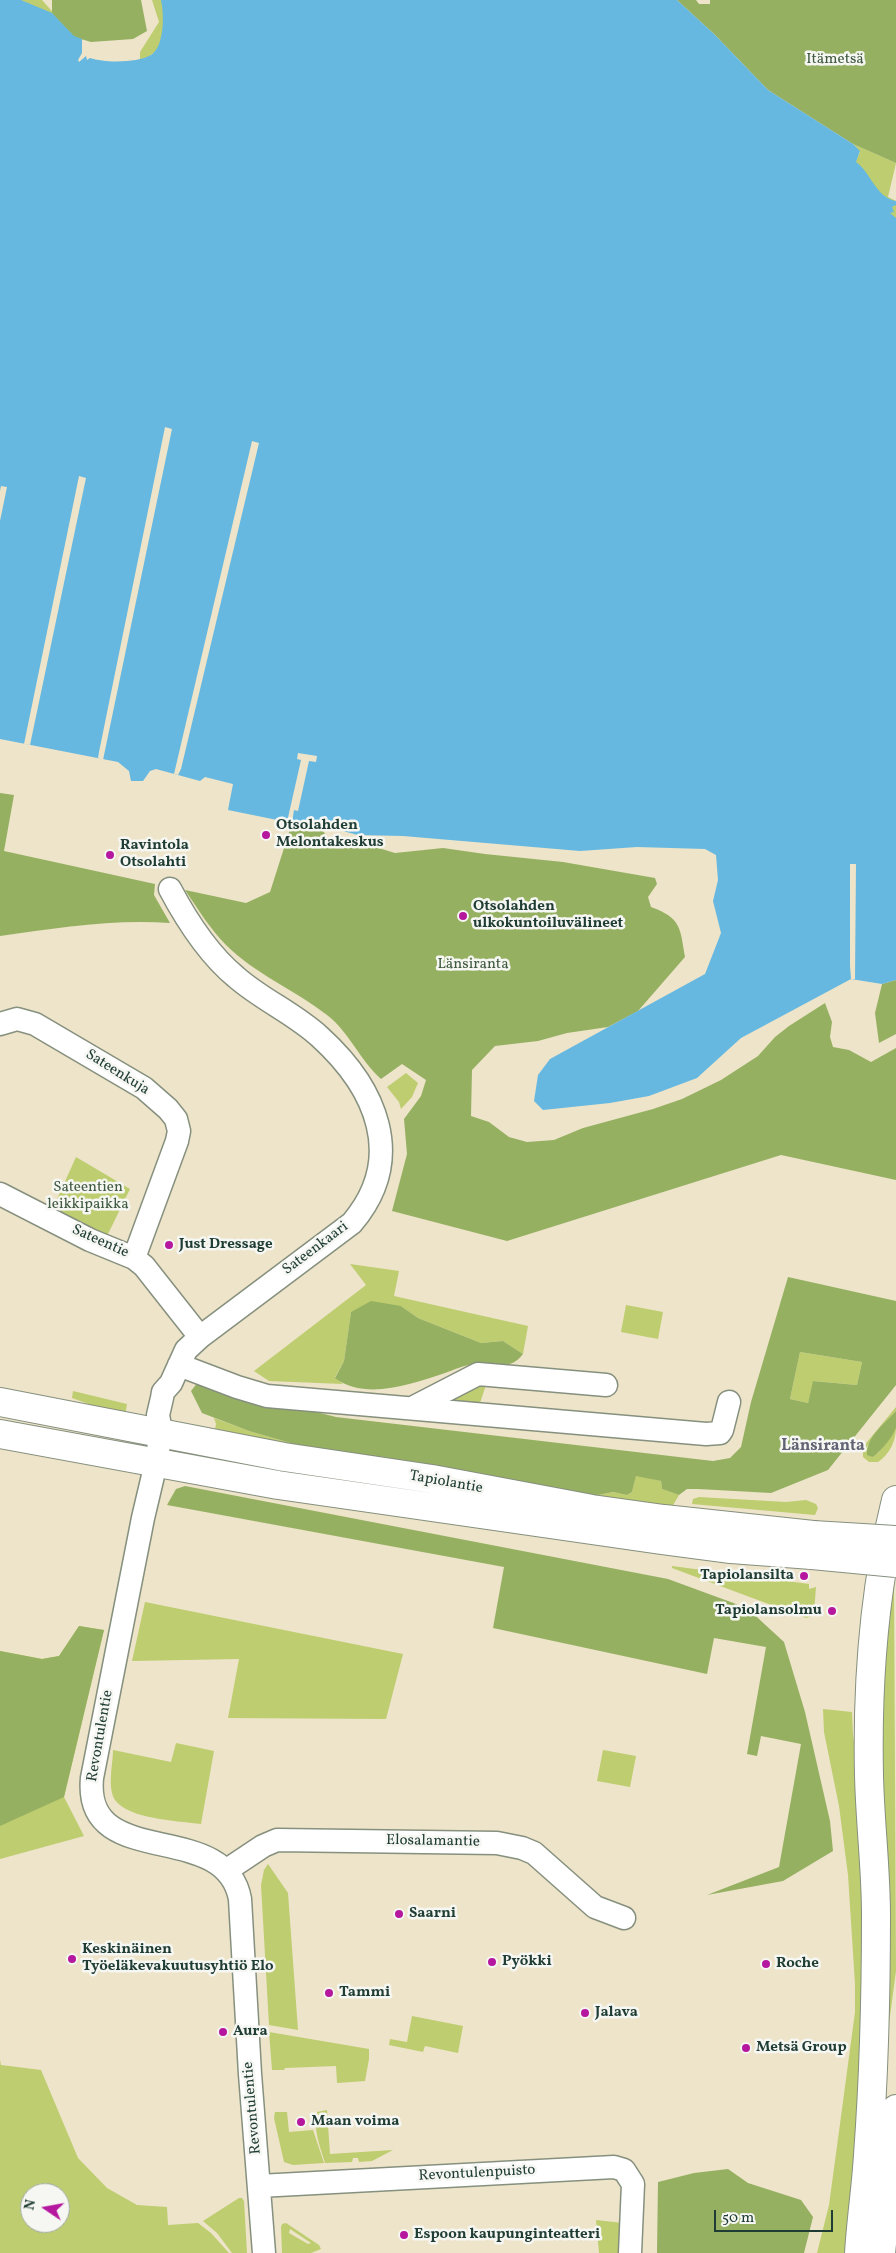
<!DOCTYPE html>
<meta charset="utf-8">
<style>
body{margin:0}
#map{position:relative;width:896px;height:2253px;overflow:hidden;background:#ede4c9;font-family:Vollkorn,serif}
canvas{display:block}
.north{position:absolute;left:20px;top:2183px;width:50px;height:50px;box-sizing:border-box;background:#f6f6f2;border:1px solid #a0aca6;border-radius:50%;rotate:282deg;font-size:14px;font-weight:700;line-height:20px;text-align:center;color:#1f3d34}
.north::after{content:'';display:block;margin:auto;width:18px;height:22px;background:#b5179e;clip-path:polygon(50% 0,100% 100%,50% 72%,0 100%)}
.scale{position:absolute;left:714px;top:2210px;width:119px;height:22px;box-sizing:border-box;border:2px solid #1f3d34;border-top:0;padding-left:6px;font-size:15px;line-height:18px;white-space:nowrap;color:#1f3d34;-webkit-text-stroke:4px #f6f6f2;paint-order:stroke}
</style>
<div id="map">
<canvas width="896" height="2253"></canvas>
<div class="north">N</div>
<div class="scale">50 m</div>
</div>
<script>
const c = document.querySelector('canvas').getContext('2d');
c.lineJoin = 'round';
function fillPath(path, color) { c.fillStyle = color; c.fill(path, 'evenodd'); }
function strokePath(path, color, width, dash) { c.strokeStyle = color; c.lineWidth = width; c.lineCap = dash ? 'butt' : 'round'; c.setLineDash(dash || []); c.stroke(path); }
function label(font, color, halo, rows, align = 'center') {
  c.font = font + ' Vollkorn,serif'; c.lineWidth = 5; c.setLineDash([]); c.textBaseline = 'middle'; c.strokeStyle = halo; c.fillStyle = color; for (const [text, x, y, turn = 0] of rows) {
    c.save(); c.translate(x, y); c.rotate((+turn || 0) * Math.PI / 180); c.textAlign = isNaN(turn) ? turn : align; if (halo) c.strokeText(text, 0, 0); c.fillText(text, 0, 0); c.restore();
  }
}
fillPath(new Path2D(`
 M 17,0 L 42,0 L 74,36 L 82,39 L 82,53 L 78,46 Z
 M 152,0 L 168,0 L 171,40 L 140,63 L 140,52 L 159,22 Z
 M 853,144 L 896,163 L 888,197 L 896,201 L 896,276 L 847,179 L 860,152 Z
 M 406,1073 L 418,1083 L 412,1097 L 401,1109 L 399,1102 L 387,1087 Z
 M 76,1157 L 130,1189 L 107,1236 L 53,1208 Z
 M 350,1264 L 399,1271 L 394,1296 L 528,1326 L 523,1354 L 503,1341 L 481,1343 L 418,1318 L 401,1306 L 351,1312 L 344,1361 L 335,1377 L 343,1384 L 269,1381 L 254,1371 L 366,1285 Z
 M 626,1305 L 663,1312 L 658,1339 L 621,1332 Z
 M 800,1352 L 862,1362 L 857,1385 L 814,1381 L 808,1403 L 790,1399 Z
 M 487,1382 L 479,1406 L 451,1401 L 449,1399 L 450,1393 Z
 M 73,1391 L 127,1404 L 125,1417 L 72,1398 Z
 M 896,1407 L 896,1411 L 877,1431 L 867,1447 L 873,1457 L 879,1452 L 896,1427 C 896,1440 890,1454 878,1462 L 869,1462 L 863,1457 L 863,1447 Z
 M 214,1418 L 249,1431 L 325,1453 L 214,1434 L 216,1424 Z
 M 636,1475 L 661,1481 L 662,1489 L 679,1495 L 672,1507 L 583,1498 L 613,1492 L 627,1495 L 632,1492 Z
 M 699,1497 L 786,1502 L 806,1500 L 816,1504 L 818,1508 L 815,1515 L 692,1504 L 693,1499 Z
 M 672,1566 L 809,1584 L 809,1589 L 816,1587 L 814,1613 L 812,1616 L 806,1618 L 672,1568 Z
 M 894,1577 L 896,1971 L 888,2031 L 875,1702 Z
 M 145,1602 L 403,1654 L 386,1719 L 228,1718 L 239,1659 L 132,1661 Z
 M 79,1626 L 104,1630 L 64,1797 L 84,1836 L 0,1859 L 0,1651 L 42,1659 L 59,1656 Z
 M 823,1709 L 852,1712 L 853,1735 L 861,1787 L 867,1948 L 850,2253 L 817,2253 L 829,2205 L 840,2124 L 855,2012 L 855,1984 L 848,1875 L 839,1806 L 824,1732 Z
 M 176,1743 L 214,1751 L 201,1824 C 179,1821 128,1819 115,1800 C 107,1787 113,1764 113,1750 L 171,1762 Z
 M 603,1750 L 636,1756 L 630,1787 L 597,1781 Z
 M 268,1864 L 288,1893 L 298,2030 L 269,2025 L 261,1885 L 264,1870 Z
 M 412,2016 L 463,2026 L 458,2053 L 425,2046 L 423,2052 L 389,2045 L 390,2039 L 407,2042 Z
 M 269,2032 L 369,2049 L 369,2059 L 365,2081 L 337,2083 L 336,2066 L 285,2068 L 284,2070 L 272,2070 Z
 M 0,2060 L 1,2065 L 41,2070 L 78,2158 L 107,2188 L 137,2205 L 167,2207 L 168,2225 L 198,2223 L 211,2233 L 229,2253 L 0,2253 ZM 30,2193 L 60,2193 L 60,2223 L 30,2223 Z
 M 327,2110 L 330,2154 L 393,2150 L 372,2161 L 359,2162 L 358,2158 L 353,2158 L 352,2162 L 325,2163 C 320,2146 313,2130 317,2112 Z
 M 275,2112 L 287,2112 L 289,2132 L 313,2130 L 324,2163 L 293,2165 L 284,2162 L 274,2118 Z
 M 239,2198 L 242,2198 L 244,2201 L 247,2253 L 232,2253 L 217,2233 L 203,2221 Z
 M 596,2220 L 623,2223 L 622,2253 L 599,2253 Z
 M 286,2223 L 319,2245 L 321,2249 L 311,2253 L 282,2253 L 281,2227 L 282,2224 ZM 290,2229 L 311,2243 L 308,2244 L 289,2233 Z`), '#becd6f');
fillPath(new Path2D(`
 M 52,0 L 141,0 L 147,31 L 133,39 L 91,42 L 74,37 L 52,13 Z
 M 677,0 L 696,0 L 699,4 L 710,4 L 710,0 L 896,0 L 896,163 L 853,144 L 768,90 L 714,34 Z
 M 0,793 L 14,795 L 4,851 L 155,884 L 154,895 L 170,923 C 112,919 57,928 0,936 Z
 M 292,823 L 320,825 L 331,845 L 345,841 L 362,843 L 395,853 L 443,848 L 485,854 L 563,862 L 655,878 L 657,884 L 648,897 L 651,907 C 681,918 680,927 685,957 L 638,1011 L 608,1027 L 567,1033 L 538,1041 L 495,1046 L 472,1070 L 471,1116 L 489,1122 L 509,1137 L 527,1142 L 554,1140 L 583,1128 L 653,1109 L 682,1099 L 721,1080 L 758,1056 L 775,1037 L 789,1026 L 825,1003 L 832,1022 L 830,1037 L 833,1047 L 849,1050 L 871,1062 L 896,1048 L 896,1180 L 781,1155 L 507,1241 L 392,1211 L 407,1154 L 404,1119 L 421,1096 L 426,1080 L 402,1064 L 381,1079 C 360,1060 349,1032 327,1015 C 295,990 255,974 226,945 C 210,929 198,909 185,890 L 246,903 L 270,892 Z
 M 896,980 L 896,1034 L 879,1043 L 875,1013 L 882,984 Z
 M 788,1277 L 896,1301 L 896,1385 L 828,1470 L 771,1493 L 698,1489 L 687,1489 L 679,1495 L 662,1489 L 661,1481 L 636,1476 L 632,1492 L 627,1495 L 613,1492 L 583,1498 L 325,1453 L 249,1431 L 202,1413 L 191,1391 L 198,1382 L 336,1417 L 713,1461 L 730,1458 L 741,1447 L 751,1402 ZM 800,1352 L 862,1362 L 857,1385 L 813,1381 L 808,1403 L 790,1399 Z
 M 371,1301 L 401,1306 L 418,1318 L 481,1343 L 503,1341 L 523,1354 C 510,1372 492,1362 474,1364 C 464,1365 454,1370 445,1373 C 412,1384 365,1401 335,1378 L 344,1361 L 351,1312 Z
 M 896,1411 C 896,1416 896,1423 896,1428 C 892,1438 881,1451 873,1457 L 867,1455 C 866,1437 885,1423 896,1411 Z
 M 185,1486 L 668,1579 L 747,1608 L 784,1642 L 805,1712 L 830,1821 L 833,1851 L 783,1881 L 707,1895 L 779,1867 L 801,1744 L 761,1736 L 757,1756 L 747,1754 L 766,1647 L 714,1638 L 707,1674 L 493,1628 L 504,1567 L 167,1505 L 176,1489 Z
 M 79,1626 L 104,1630 L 64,1797 L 0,1826 L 0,1651 L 42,1659 L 59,1656 Z
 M 728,2169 L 748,2183 L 801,2200 L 813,2217 L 804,2253 L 657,2253 L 658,2182 L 694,2173 Z`), '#96b062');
fillPath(new Path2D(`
 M 0,0 L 21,0 L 52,13 L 74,36 L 82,39 L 82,53 L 78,60 L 79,62 L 86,56 L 87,60 L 90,58 C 105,63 137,63 151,55 C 165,46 164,13 161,0 L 677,0 L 714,34 L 768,90 L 853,144 L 860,151 L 856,162 C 870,171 876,198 896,201 L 896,205 L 892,207 L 894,212 L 890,213 L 896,218 L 896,980 L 882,984 L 851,979 L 741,1038 L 697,1078 L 649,1096 L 610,1103 L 543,1110 L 534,1101 L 538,1075 L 550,1059 L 705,974 L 721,933 L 713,901 L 718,880 L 716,855 L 705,849 L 637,847 L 580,851 L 403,836 L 358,835 L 320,825 L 292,823 L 228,810 L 233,784 L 205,777 L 200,781 L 156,769 L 150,771 L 143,781 L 131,781 L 129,771 L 118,762 L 0,739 Z`), '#66b8e1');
fillPath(new Path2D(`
 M 165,427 L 172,429 L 103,760 L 98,758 L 99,752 Z
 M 252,441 L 259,443 L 181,769 L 178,775 L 174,774 Z
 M 79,476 L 86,478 L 30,745 L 24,744 Z
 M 1,486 L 7,487 L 0,521 L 0,491 Z
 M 298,753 L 317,756 L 316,762 L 309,761 L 298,811 L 294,810 L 292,823 L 287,822 L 301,760 L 297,759 Z
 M 850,864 L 856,864 L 855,979 L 851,979 L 850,966 Z`), '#ede4c9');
const minor = new Path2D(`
 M 170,889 C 187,921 208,954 236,977 C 262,1000 294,1013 320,1037 C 376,1088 407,1158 352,1223 L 200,1337 L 186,1350 L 171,1383 L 163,1392 L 162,1398 L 158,1415 L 161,1432 L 156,1463 L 143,1518 L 92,1778 C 83,1873 225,1817 240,1899 L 250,2074 L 264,2253
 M 0,1024 L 17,1019 L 35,1024 L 144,1088 L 168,1109 L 176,1119 L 179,1131 L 177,1141 L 134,1258
 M 0,1194 L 90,1240 L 134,1258 L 144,1266 L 200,1337
 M 179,1365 L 237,1387 L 267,1396 L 706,1434 L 720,1433 L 722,1430 L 729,1402
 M 412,1408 L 478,1374 L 606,1385
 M 227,1870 L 263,1846 L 277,1840 L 497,1843 L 522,1848 L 534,1853 L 595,1907 L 624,1918
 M 259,2186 L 614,2167 L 624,2170 L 633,2184 L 630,2253`);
const major = new Path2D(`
 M 0,1402 L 284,1457 L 432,1479 L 592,1509 L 664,1519 L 813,1535
 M 0,1434 L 278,1485 L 661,1540 L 731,1549 L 812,1555`);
const highway = new Path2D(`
 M 859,2253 C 861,2220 866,2188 868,2155 C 874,2075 876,1995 876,1915 C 876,1869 870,1822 869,1775 C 867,1683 874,1589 896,1500
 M 881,2253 L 896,2109`);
strokePath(minor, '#86907e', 25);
strokePath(major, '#86907e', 30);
strokePath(highway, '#86907e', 30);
strokePath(minor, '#fff', 22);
strokePath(major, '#fff', 28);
strokePath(highway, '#fff', 28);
const majorBridge = new Path2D(`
 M 813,1535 L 896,1540
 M 812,1555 L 896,1563`);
strokePath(majorBridge, '#86907e', 30, []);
strokePath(majorBridge, '#fff', 28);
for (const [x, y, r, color] of [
 [266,835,5,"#b5179e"],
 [110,855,5,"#b5179e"],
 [463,916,5,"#b5179e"],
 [169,1245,5,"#b5179e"],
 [804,1576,5,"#b5179e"],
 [832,1611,5,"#b5179e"],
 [399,1914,5,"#b5179e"],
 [72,1959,5,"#b5179e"],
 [492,1962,5,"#b5179e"],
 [766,1964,5,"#b5179e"],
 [329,1993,5,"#b5179e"],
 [585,2013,5,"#b5179e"],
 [223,2032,5,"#b5179e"],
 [746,2048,5,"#b5179e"],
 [301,2122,5,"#b5179e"],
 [404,2235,5,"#b5179e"]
]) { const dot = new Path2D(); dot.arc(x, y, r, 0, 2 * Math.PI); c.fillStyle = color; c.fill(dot); strokePath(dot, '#f6f6f2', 2); }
label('15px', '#3f5a40', '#f6f6f2', [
 ["Itämetsä",835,60],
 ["Länsiranta",473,965],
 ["Sateentien",88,1188],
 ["leikkipaikka",88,1205]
]);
label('bold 15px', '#1f3d34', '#f6f6f2', [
 ["Otsolahden",276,826],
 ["Melontakeskus",276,843],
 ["Ravintola",120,846],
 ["Otsolahti",120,863],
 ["Otsolahden",473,907],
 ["ulkokuntoiluvälineet",473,924],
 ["Just Dressage",179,1245],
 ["Tapiolansilta",794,1576,"right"],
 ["Tapiolansolmu",822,1611,"right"],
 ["Saarni",409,1914],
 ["Keskinäinen",82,1950],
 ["Työeläkevakuutusyhtiö Elo",82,1967],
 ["Pyökki",502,1962],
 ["Roche",776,1964],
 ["Tammi",339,1993],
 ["Jalava",595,2013],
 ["Aura",233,2032],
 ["Metsä Group",756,2048],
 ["Maan voima",311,2122],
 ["Espoon kaupunginteatteri",414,2235]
], 'left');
label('15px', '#1f3d34', '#f6f6f2', [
 ["Sateenkuja",117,1073,32],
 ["Sateentie",100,1242,24],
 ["Sateenkaari",316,1249,-37],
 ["Tapiolantie",446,1483,10],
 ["Revontulentie",101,1736,-80],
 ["Elosalamantie",433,1842,1],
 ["Revontulentie",253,2108,-95],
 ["Revontulenpuisto",477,2174,-3]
]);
label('bold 16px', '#616273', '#f6f6f2', [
 ["Länsiranta",823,1447]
]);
</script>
